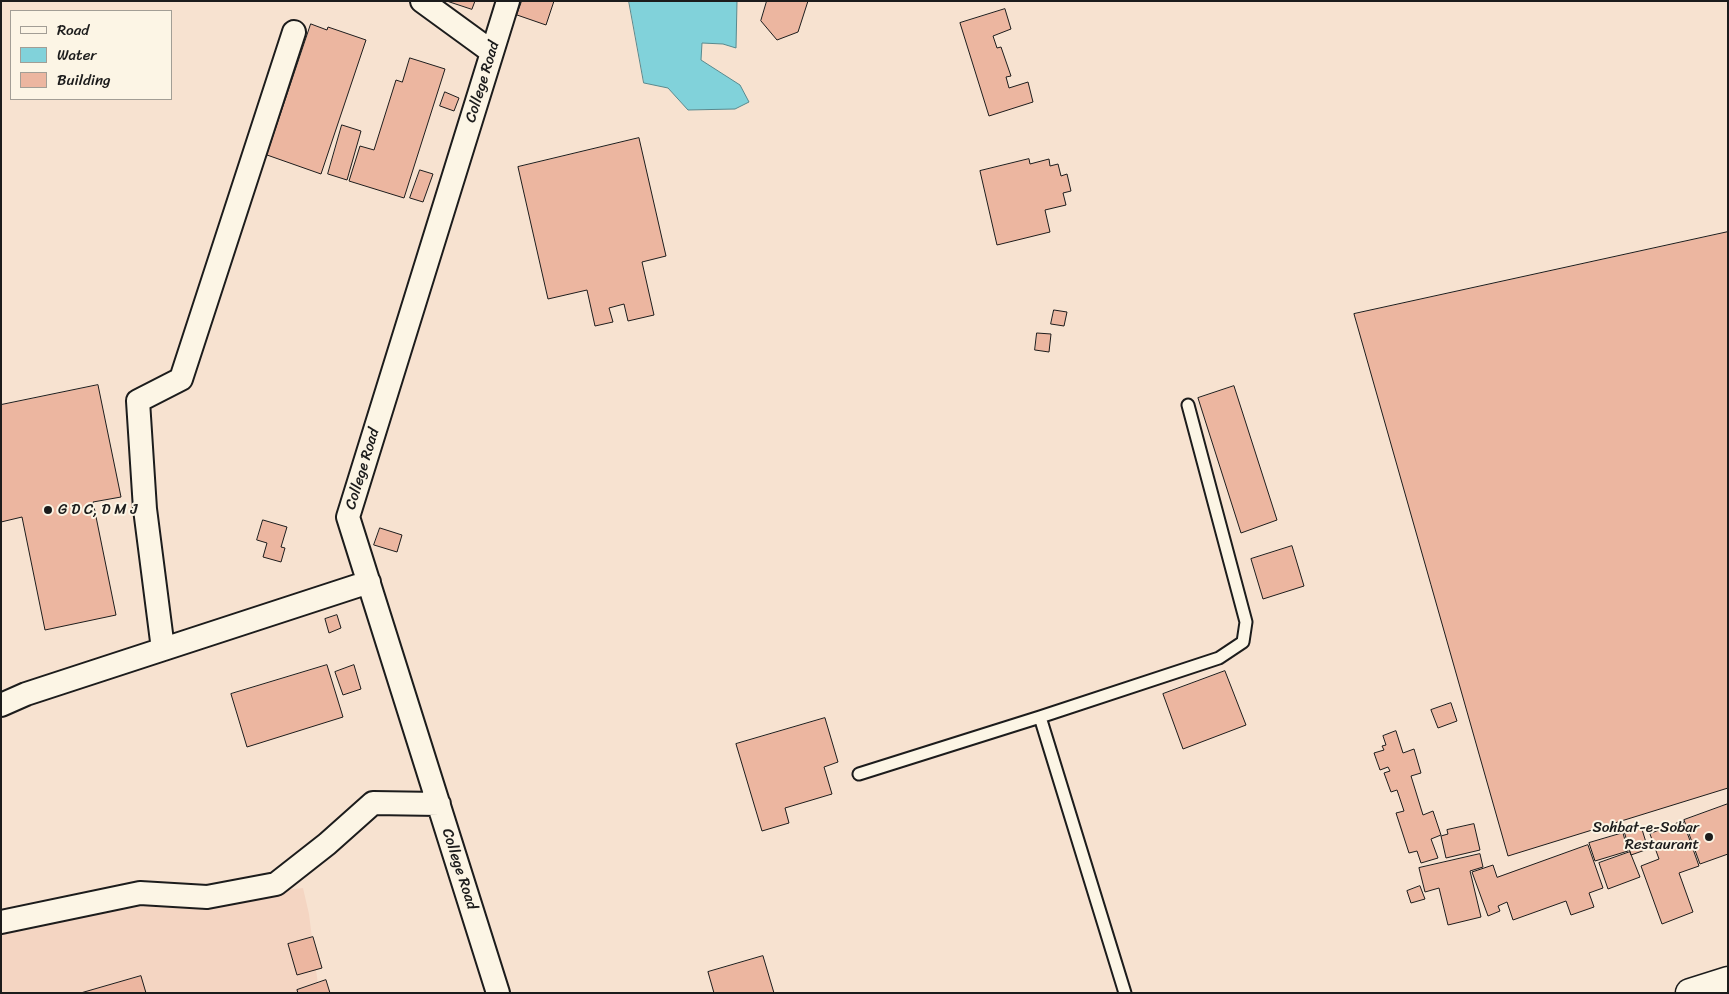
<!DOCTYPE html>
<style>
body{margin:0}
#map{position:relative;width:1729px;height:994px;overflow:hidden;background:#f7e2d0;font-family:Sriracha,sans-serif}
canvas{display:block}
.frame{position:absolute;inset:0;border:2px solid #1c1c1c;pointer-events:none}
.legend{position:absolute;left:10px;top:10px;width:162px;height:90px;box-sizing:border-box;background:#fcf5e5;border:1px solid #a29e95;margin:0;padding:6px 9px;list-style:none;font-size:15px;color:#1c1c1c}
.legend li{display:flex;align-items:center;gap:10px;height:25px}
.legend b{width:25px;border:1px solid #a29e95}
</style>
<div id="map">
<canvas width="1729" height="994"></canvas>
<div class="frame"></div>
<ul class="legend">
<li><b style="height:6px;background:#fcf5e5"></b>Road</li>
<li><b style="height:14px;background:#81d2da"></b>Water</li>
<li><b style="height:14px;background:#ecb6a0"></b>Building</li>
</ul>
</div>
<script>
const c = document.querySelector('canvas').getContext('2d');
c.lineJoin = 'round';
function fillPath(path, color) { c.fillStyle = color; c.fill(path, 'evenodd'); }
function strokePath(path, color, width, dash) { c.strokeStyle = color; c.lineWidth = width; c.lineCap = dash ? 'butt' : 'round'; c.setLineDash(dash || []); c.stroke(path); }
function label(font, color, halo, rows, align = 'center') {
  c.font = font + ' Sriracha,sans-serif'; c.lineWidth = 4; c.setLineDash([]); c.textBaseline = 'middle'; c.strokeStyle = halo; c.fillStyle = color; for (const [text, x, y, turn = 0] of rows) {
    c.save(); c.translate(x, y); c.rotate((+turn || 0) * Math.PI / 180); c.textAlign = isNaN(turn) ? turn : align; if (halo) c.strokeText(text, 0, 0); c.fillText(text, 0, 0); c.restore();
  }
}
fillPath(new Path2D(`
 M 303,888 L 309,914 L 319,993 L 1,993 L 1,923 Z`), '#f4d5c2');
const water = new Path2D(`
 M 629,1 L 737,1 L 736,48 L 723,44 L 702,43 L 701,60 L 740,85 L 749,102 L 735,109 L 688,110 L 668,88 L 644,83 Z`);
fillPath(water, '#81d2da');
strokePath(water, '#59898e', 1);
const building = new Path2D(`
 M 447,1 L 475,1 L 472,9 Z
 M 522,1 L 554,1 L 546,25 L 517,15 Z
 M 767,1 L 808,1 L 798,32 L 777,40 L 761,21 Z
 M 1005,9 L 1011,29 L 993,36 L 997,48 L 1001,47 L 1011,76 L 1006,77 L 1009,88 L 1028,82 L 1033,102 L 989,116 L 960,23 Z
 M 311,24 L 327,30 L 328,27 L 366,40 L 321,174 L 267,155 Z
 M 410,58 L 445,69 L 404,198 L 349,181 L 360,146 L 374,150 L 396,80 L 402,82 Z
 M 445,92 L 459,98 L 454,111 L 440,106 Z
 M 342,125 L 361,131 L 347,180 L 328,174 Z
 M 639,138 L 666,256 L 642,262 L 654,315 L 628,321 L 624,304 L 609,308 L 613,322 L 595,326 L 587,290 L 548,299 L 518,167 Z
 M 1029,159 L 1030,164 L 1049,159 L 1050,166 L 1058,164 L 1061,176 L 1067,174 L 1071,191 L 1063,193 L 1066,205 L 1045,210 L 1050,232 L 997,245 L 980,171 Z
 M 420,170 L 433,174 L 423,202 L 410,198 Z
 M 1728,232 L 1728,788 L 1508,856 L 1354,314 Z
 M 1054,310 L 1067,312 L 1064,326 L 1051,324 Z
 M 1037,333 L 1051,334 L 1049,352 L 1035,350 Z
 M 98,385 L 121,497 L 93,502 L 116,615 L 45,630 L 22,517 L 1,522 L 1,405 Z
 M 1234,386 L 1277,520 L 1241,533 L 1198,398 Z
 M 263,520 L 287,527 L 281,547 L 285,548 L 281,562 L 263,557 L 267,543 L 257,540 Z
 M 380,528 L 402,535 L 397,552 L 374,545 Z
 M 1292,546 L 1304,586 L 1263,599 L 1251,559 Z
 M 337,615 L 341,628 L 329,633 L 325,619 Z
 M 327,665 L 343,717 L 247,747 L 231,694 Z
 M 354,665 L 361,689 L 343,695 L 335,672 Z
 M 1225,671 L 1246,725 L 1183,749 L 1163,694 Z
 M 1451,703 L 1457,721 L 1438,728 L 1431,710 Z
 M 825,718 L 838,762 L 824,767 L 832,794 L 785,808 L 789,823 L 762,831 L 736,744 Z
 M 1396,731 L 1403,753 L 1414,749 L 1421,773 L 1411,776 L 1423,815 L 1433,811 L 1441,835 L 1431,839 L 1438,858 L 1421,863 L 1417,851 L 1409,853 L 1396,813 L 1404,811 L 1397,790 L 1391,792 L 1384,773 L 1390,771 L 1388,767 L 1380,770 L 1374,753 L 1384,750 L 1382,746 L 1386,745 L 1383,736 Z
 M 1728,804 L 1728,854 L 1700,864 L 1684,820 Z
 M 1683,821 L 1699,866 L 1679,873 L 1693,912 L 1662,924 L 1641,866 L 1659,859 L 1650,834 Z
 M 1474,824 L 1480,850 L 1446,858 L 1441,836 L 1448,834 L 1447,830 Z
 M 1641,826 L 1648,849 L 1631,855 L 1624,831 Z
 M 1623,833 L 1628,851 L 1595,861 L 1589,843 Z
 M 1588,845 L 1603,888 L 1589,893 L 1594,907 L 1571,915 L 1566,901 L 1513,920 L 1507,902 L 1498,906 L 1500,911 L 1488,916 L 1472,872 L 1493,865 L 1497,877 Z
 M 1630,852 L 1640,877 L 1608,889 L 1599,863 Z
 M 1480,854 L 1483,867 L 1470,871 L 1481,917 L 1448,925 L 1439,888 L 1425,892 L 1419,868 Z
 M 1420,886 L 1425,899 L 1411,903 L 1407,891 Z
 M 313,937 L 322,968 L 297,975 L 288,944 Z
 M 763,956 L 774,993 L 714,993 L 708,972 Z
 M 141,976 L 146,993 L 81,993 Z
 M 326,980 L 330,993 L 298,993 L 297,990 Z`);
fillPath(building, '#ecb6a0');
strokePath(building, '#1c1c1c', 1);
const lane = new Path2D(`
 M 1040,717 L 1125,993
 M 859,774 L 1040,717 L 1219,658 L 1243,642 L 1246,622 L 1188,405`);
const street = new Path2D(`
 M 422,1 L 492,52
 M 163,649 L 145,509 L 138,401 L 181,379 L 294,32
 M 1,705 L 26,694 L 369,582
 M 1,922 L 140,893 L 207,897 L 276,884 L 327,844 L 373,803 L 439,804
 M 498,993 L 348,517 L 508,1`);
const highway = new Path2D(`
 M 1690,993 L 1728,981`);
strokePath(lane, '#1c1c1c', 15);
strokePath(street, '#1c1c1c', 26);
strokePath(highway, '#1c1c1c', 31);
strokePath(lane, '#fcf5e5', 11);
strokePath(street, '#fcf5e5', 22);
strokePath(highway, '#fcf5e5', 28);
for (const [x, y, r, color] of [
 [48,510,5,"#1c1c1c"],
 [1709,837,5,"#1c1c1c"]
]) { const dot = new Path2D(); dot.arc(x, y, r, 0, 2 * Math.PI); c.fillStyle = color; c.fill(dot); strokePath(dot, '#fcf5e5', 2); }
label('15px', '#1c1c1c', '#fcf5e5', [
 ["College Road",483,82,-73],
 ["College Road",363,469,-73],
 ["College Road",459,869,72]
]);
label('15px', '#1c1c1c', '#fcf5e5', [
 ["G D C, D M J",58,510],
 ["Sohbat-e-Sobar",1699,828,"right"],
 ["Restaurant",1699,845,"right"]
], 'left');
</script>
